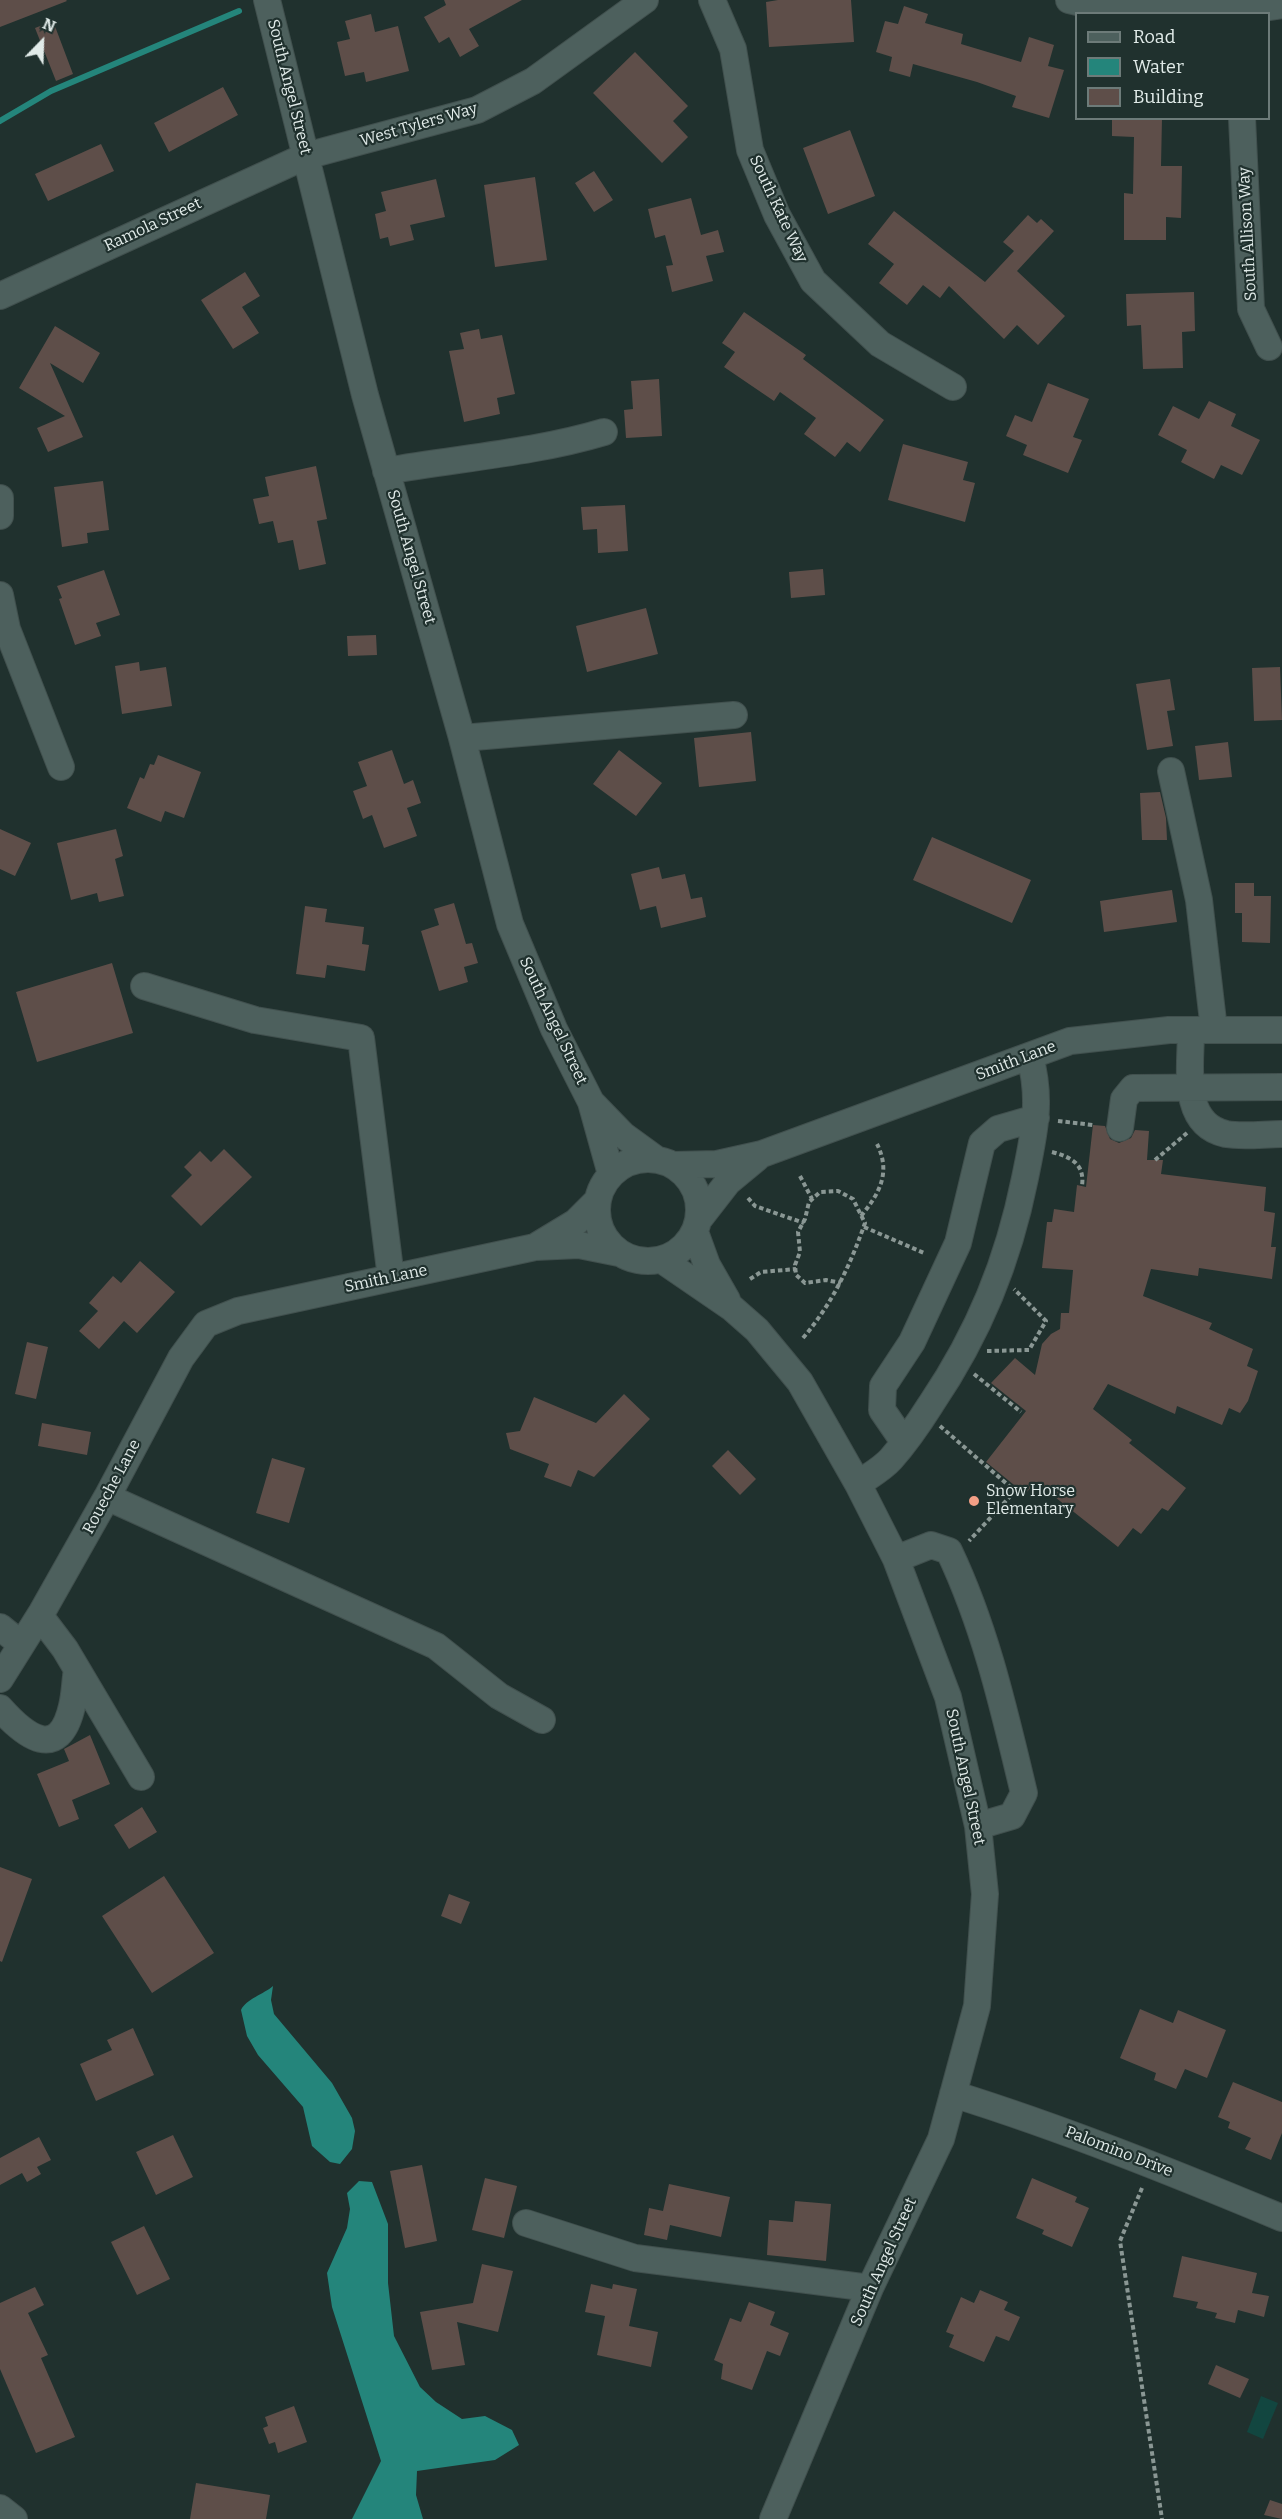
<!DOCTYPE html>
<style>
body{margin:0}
#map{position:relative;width:1282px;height:2519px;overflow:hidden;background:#20312e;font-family:Bitter,serif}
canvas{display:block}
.legend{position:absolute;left:1075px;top:12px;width:195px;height:108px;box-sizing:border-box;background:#20312e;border:2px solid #6d7b79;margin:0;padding:8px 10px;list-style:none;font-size:18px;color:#e1ebe9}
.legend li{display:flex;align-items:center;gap:12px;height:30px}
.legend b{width:30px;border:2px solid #6d7b79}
.north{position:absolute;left:12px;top:12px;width:60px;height:60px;-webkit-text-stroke:4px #20312e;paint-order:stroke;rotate:23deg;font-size:16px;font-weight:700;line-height:24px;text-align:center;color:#e1ebe9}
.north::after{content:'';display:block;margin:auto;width:21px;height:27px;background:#e1ebe9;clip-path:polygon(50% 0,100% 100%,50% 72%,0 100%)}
</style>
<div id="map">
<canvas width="1282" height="2519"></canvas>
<ul class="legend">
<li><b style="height:8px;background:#4d605d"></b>Road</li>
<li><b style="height:16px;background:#24857b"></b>Water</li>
<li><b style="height:16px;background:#5e4e49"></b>Building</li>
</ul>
<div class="north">N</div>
</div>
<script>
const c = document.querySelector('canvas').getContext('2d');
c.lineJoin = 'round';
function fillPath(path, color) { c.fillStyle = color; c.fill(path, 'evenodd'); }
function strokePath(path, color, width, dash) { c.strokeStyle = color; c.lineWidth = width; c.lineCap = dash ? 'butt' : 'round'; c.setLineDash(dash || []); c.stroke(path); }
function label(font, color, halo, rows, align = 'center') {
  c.font = font + ' Bitter,serif'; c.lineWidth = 4.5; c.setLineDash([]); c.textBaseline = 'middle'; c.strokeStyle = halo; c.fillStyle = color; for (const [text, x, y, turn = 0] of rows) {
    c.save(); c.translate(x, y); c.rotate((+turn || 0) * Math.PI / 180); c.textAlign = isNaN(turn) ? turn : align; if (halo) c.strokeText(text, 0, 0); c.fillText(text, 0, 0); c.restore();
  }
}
fillPath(new Path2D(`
 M 1261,2396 L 1278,2403 L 1263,2439 L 1247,2432 Z`), '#124640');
fillPath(new Path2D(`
 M 273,1986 L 271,2000 L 274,2014 L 332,2083 L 352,2118 L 355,2131 L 352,2149 L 340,2164 L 330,2162 L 312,2146 L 303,2107 L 258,2055 L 247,2036 L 241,2010 C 246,1999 264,1994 273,1986 Z
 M 359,2181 L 372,2182 L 388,2224 L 388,2283 L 394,2336 L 420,2387 L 436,2402 L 462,2419 L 485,2416 L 512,2430 L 519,2445 L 495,2460 L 417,2471 L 416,2495 L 423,2519 L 352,2519 L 381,2461 L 332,2307 L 327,2273 L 347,2228 L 350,2209 L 347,2193 Z`), '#24857b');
strokePath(new Path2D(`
 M 0,121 L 51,91 L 239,11`), '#24857b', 6);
fillPath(new Path2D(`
 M 0,0 L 66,0 L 67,1 L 0,27 Z
 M 444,0 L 522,0 L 469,29 L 479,46 L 460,57 L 449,37 L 439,43 L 424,17 L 446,5 Z
 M 778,0 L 851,0 L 854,42 L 769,47 L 766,2 Z
 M 904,6 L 928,14 L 925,23 L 963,34 L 961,44 L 1021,62 L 1029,37 L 1054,45 L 1048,66 L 1064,70 L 1049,118 L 1012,107 L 1016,96 L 977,82 L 913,64 L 910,77 L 889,71 L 892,57 L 876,52 L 885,21 L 898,24 Z
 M 371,14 L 375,32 L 398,26 L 409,71 L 366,82 L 364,72 L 345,76 L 337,42 L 350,39 L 345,21 Z
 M 53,21 L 73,74 L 56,81 L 35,28 Z
 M 635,52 L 688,106 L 673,121 L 688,137 L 662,163 L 593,93 Z
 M 223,87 L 238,115 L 169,152 L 154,123 Z
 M 1112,118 L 1162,118 L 1161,166 L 1182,166 L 1181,218 L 1166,217 L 1166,240 L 1124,240 L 1124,193 L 1133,194 L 1134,137 L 1112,136 Z
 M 850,130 L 875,196 L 828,214 L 803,148 Z
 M 101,144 L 114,171 L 48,201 L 35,174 Z
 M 594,171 L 613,200 L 594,212 L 575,183 Z
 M 535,177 L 547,260 L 495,267 L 484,185 Z
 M 436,179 L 445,217 L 410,225 L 414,240 L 390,246 L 388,237 L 380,239 L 375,214 L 386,211 L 381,192 Z
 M 691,198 L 701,235 L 718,230 L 724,252 L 706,256 L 713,281 L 672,292 L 666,266 L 673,265 L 665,235 L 655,238 L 648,209 Z
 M 894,211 L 985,282 L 1014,251 L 1003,242 L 1028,215 L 1037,223 L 1041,219 L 1054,231 L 1017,271 L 1065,316 L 1038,345 L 1017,325 L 1004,339 L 949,286 L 940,298 L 923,285 L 907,305 L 879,283 L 894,264 L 868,244 Z
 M 245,272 L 260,296 L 242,307 L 259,333 L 233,349 L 201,300 Z
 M 1194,292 L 1195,331 L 1182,332 L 1183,368 L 1143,369 L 1141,325 L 1127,326 L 1126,294 Z
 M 744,312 L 806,355 L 803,359 L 884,420 L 860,452 L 847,442 L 835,457 L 804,434 L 816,418 L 780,392 L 774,401 L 724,367 L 735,352 L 722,343 Z
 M 55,326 L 100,353 L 83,383 L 50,363 L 83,437 L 48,452 L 37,428 L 65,416 L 19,388 Z
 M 479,329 L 481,339 L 502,335 L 515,394 L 497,398 L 500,414 L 464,422 L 449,351 L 464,349 L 460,333 Z
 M 659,379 L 662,436 L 626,438 L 624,410 L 633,409 L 631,381 Z
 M 1048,383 L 1089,399 L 1073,437 L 1082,440 L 1068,473 L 1023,455 L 1027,445 L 1006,436 L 1015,415 L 1032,422 Z
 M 1209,401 L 1236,414 L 1231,426 L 1260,440 L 1242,475 L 1221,465 L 1214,479 L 1181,462 L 1187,450 L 1158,435 L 1173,406 L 1199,419 Z
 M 903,444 L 968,462 L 963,480 L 975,483 L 965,522 L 888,500 Z
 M 316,466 L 327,519 L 317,521 L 326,564 L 299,570 L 293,540 L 278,543 L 273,521 L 259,524 L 253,499 L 269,496 L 265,477 Z
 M 103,481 L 109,530 L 87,533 L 88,543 L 62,547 L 54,487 Z
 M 625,505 L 628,551 L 598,553 L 597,529 L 583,530 L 581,507 Z
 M 823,569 L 825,595 L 791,598 L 789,572 Z
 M 104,570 L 120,615 L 96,623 L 101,636 L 75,645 L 59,599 L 62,598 L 57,586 Z
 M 646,608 L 658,654 L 587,672 L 576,626 Z
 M 376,635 L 377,655 L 348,656 L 347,636 Z
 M 139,662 L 140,671 L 166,667 L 172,706 L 122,714 L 115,666 Z
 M 1280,667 L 1282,720 L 1254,721 L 1252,668 Z
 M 1170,679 L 1175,710 L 1167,711 L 1173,746 L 1147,750 L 1136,684 Z
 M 751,732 L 756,781 L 699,787 L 694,738 Z
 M 1228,742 L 1232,777 L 1199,780 L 1195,746 Z
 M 392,750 L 404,784 L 413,780 L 421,803 L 407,808 L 417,836 L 384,848 L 372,815 L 363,819 L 353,791 L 367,786 L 358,762 Z
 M 619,750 L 662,783 L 636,816 L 593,784 Z
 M 158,755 L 201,772 L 184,818 L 165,811 L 161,822 L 127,808 L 140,777 L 144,779 L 150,764 L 154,765 Z
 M 1160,792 L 1166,818 L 1167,840 L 1142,840 L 1140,793 Z
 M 0,829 L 31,843 L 15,876 L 0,869 Z
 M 116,829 L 123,856 L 115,859 L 124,896 L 99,902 L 97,893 L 71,900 L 57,843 Z
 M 932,837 L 1031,880 L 1012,923 L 913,880 Z
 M 659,867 L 662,879 L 685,874 L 691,899 L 702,897 L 706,917 L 661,928 L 656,906 L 640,910 L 631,874 Z
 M 1235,883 L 1254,883 L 1254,896 L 1271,896 L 1270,943 L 1242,942 L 1242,913 L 1235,913 Z
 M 1172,890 L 1177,922 L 1104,932 L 1100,901 Z
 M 454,903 L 466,944 L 472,943 L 478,963 L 464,967 L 468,982 L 439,991 L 421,931 L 439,925 L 434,909 Z
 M 305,906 L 327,909 L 325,922 L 364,927 L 362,944 L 369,945 L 365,971 L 327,965 L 325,978 L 296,974 Z
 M 112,963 L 133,1033 L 37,1062 L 16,992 Z
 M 1093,1125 L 1105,1126 L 1110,1139 L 1119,1143 L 1131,1138 L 1135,1130 L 1149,1131 L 1147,1160 L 1163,1160 L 1161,1174 L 1266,1187 L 1264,1211 L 1275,1213 L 1271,1247 L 1276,1247 L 1272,1279 L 1199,1268 L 1198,1276 L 1151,1269 L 1143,1296 L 1212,1323 L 1209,1329 L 1253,1349 L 1247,1366 L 1258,1371 L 1248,1401 L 1240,1413 L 1229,1408 L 1222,1425 L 1177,1406 L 1175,1414 L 1108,1384 L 1093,1409 L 1132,1440 L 1129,1443 L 1186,1488 L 1168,1511 L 1162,1508 L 1141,1534 L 1133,1528 L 1118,1547 L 1036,1482 L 1025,1494 L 986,1462 L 1026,1411 L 991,1383 L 1015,1358 L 1035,1375 L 1042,1344 L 1051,1334 L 1060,1329 L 1061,1313 L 1069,1313 L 1073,1270 L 1042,1268 L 1047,1222 L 1052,1222 L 1054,1209 L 1074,1212 L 1077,1185 L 1086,1187 Z
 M 224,1149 L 252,1177 L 201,1226 L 171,1196 L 192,1175 L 184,1167 L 200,1151 L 211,1162 Z
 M 140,1261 L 175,1292 L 137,1333 L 124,1321 L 99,1349 L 79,1331 L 98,1311 L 89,1303 L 113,1276 L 121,1283 Z
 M 27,1342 L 48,1347 L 36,1399 L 15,1394 Z
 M 624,1394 L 650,1419 L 594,1477 L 578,1470 L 571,1487 L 544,1477 L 549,1464 L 510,1449 L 506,1433 L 520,1431 L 534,1397 L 596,1423 Z
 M 42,1423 L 91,1432 L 87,1455 L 38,1446 Z
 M 728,1450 L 756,1479 L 740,1495 L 712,1466 Z
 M 272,1458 L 305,1468 L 289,1523 L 256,1513 Z
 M 90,1735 L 110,1784 L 72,1800 L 79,1819 L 59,1827 L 37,1774 L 69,1761 L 64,1749 Z
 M 142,1807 L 157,1832 L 129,1849 L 114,1825 Z
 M 0,1867 L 32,1879 L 2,1962 L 0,1961 Z
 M 164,1876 L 214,1953 L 152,1993 L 102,1916 Z
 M 449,1894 L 470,1902 L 461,1924 L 441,1916 Z
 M 1140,2009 L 1173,2023 L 1178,2010 L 1226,2030 L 1207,2078 L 1185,2069 L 1176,2089 L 1154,2080 L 1156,2073 L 1120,2058 Z
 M 133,2028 L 154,2075 L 96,2101 L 80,2064 L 112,2050 L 107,2040 Z
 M 1233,2082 L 1282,2102 L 1282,2133 L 1271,2160 L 1245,2149 L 1251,2138 L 1228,2128 L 1230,2122 L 1218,2117 Z
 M 173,2135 L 193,2177 L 156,2195 L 136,2152 Z
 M 39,2137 L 51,2160 L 37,2167 L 41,2174 L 27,2182 L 22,2173 L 0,2185 L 0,2158 Z
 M 422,2165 L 437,2241 L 405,2248 L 390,2171 Z
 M 485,2178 L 517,2186 L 504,2238 L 472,2230 Z
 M 1032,2178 L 1077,2197 L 1075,2202 L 1089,2208 L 1072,2247 L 1042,2234 L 1044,2230 L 1016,2218 Z
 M 669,2184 L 730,2197 L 721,2237 L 670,2225 L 667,2240 L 644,2235 L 649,2208 L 663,2211 Z
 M 795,2201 L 831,2204 L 826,2261 L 767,2255 L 769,2220 L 793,2222 Z
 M 144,2226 L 170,2279 L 137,2295 L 111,2242 Z
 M 1182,2256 L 1257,2273 L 1252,2293 L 1269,2296 L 1264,2317 L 1238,2310 L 1235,2323 L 1215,2318 L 1217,2313 L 1196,2308 L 1198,2302 L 1173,2297 Z
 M 482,2264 L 513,2271 L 498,2332 L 457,2322 L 465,2365 L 432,2370 L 420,2312 L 473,2303 Z
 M 591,2284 L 612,2289 L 613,2284 L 637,2289 L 629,2326 L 658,2332 L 651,2367 L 597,2355 L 605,2316 L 585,2312 Z
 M 35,2287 L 44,2305 L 28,2313 L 48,2355 L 41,2358 L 75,2437 L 36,2453 L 0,2369 L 0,2303 Z
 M 980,2290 L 1008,2302 L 1004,2310 L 1020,2317 L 1009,2341 L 996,2336 L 984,2362 L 949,2347 L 954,2335 L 946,2332 L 961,2297 L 974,2303 Z
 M 749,2302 L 775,2312 L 770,2325 L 789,2333 L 780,2356 L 767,2351 L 752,2390 L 721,2379 L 723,2364 L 714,2360 L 730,2318 L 741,2322 Z
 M 1216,2365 L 1249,2379 L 1240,2398 L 1208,2384 Z
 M 294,2406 L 307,2442 L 278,2453 L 275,2442 L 269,2444 L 263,2428 L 268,2426 L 265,2417 Z
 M 196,2483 L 270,2495 L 266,2519 L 190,2519 Z
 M 1270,2500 L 1282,2504 L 1282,2519 L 1264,2515 Z`), '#5e4e49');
const minor = new Path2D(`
 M 267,0 L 365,395 L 462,738 L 510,924 L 554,1029 L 591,1102 L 611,1174
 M 712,0 L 733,49 L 750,150 L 777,215 L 813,281 L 880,344 L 953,387
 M 1069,0 L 1082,3 L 1237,12 L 1282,5
 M 1242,118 L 1251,309 L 1269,347
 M 0,296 L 306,156 L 477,110 L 533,81 L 645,0
 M 386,471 C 459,458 534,453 604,432
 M 0,498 L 0,516
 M 0,595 L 7,629 L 61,767
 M 462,738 L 734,715
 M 1171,771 L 1199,900 L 1214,1030
 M 144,986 L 255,1020 L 361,1038 L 391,1278
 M 1191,1030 C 1191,1066 1180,1124 1226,1134 C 1243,1137 1264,1134 1282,1134
 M 591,1102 L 623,1135 L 656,1159
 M 1120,1128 L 1124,1099 L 1133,1088 L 1282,1087
 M597 1210a51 51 0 1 1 102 0a51 51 0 1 1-102 0Z
 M 673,1165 L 717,1164 L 762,1154 L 1070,1041 L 1169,1030 L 1282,1030
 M 700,1218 L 728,1182 L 757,1158
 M 695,1232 L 707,1265 L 727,1300
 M 538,1245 L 576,1222 L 598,1200
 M 662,1260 L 732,1308 L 757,1330 L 800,1382 L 858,1484 L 896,1559 L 948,1697 L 978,1826 L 985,1894 L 977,2006 L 941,2139 L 870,2288 L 773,2519
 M 904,1442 L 882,1410 L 883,1386 L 912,1342 L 958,1243 L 982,1143 L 998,1129 L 1036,1118
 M 858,1484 C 869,1476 882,1469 891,1459 C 906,1442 919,1423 931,1404 C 979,1333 1008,1262 1025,1178 C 1034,1134 1042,1101 1030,1057
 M 107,1497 L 436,1646 L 499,1696 L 542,1720
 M 896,1559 L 931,1545 L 949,1551 C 986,1629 1004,1710 1024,1793 L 1012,1816 L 978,1826
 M 40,1616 L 65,1649 L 141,1777
 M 0,1627 L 21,1644
 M 0,1679 L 42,1612 L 107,1497 L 181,1358 L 206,1324 L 238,1311 L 535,1247 L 579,1245 L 619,1253
 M 0,1708 C 25,1736 59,1763 72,1706 C 75,1694 75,1681 77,1669
 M 953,2094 C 1065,2129 1174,2173 1282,2218
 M 526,2223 L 635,2258 L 870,2288
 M 0,2508 L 14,2519`);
strokePath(minor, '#41504e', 28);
strokePath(new Path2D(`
 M 1058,1121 L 1093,1125
 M 1052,1152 C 1071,1157 1085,1164 1082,1186
 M 1155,1160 L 1187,1133
 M 800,1176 L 812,1199
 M 748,1198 L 755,1206 L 804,1223
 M 861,1216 C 880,1193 891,1172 877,1144
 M 864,1227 L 924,1253
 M 750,1279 L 761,1272 L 796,1269
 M 803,1338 C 832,1304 850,1266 865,1223 L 853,1199 L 838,1191 L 820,1192 L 809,1202 L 805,1219 L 798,1232 L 800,1252 L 795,1265 L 796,1275 L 805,1283 L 826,1280 L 841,1283
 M 987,1351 L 1029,1350 L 1046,1321 L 1014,1289
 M 974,1374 L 1021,1412
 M 940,1426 L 1015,1491 L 969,1541
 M 1142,2188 L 1120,2241 L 1162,2519`), '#8a9794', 4, [4.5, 3]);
strokePath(minor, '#4d605d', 26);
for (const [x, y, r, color] of [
 [974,1501,6,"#f39f86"]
]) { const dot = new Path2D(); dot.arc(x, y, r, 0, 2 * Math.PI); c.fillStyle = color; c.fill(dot); strokePath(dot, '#20312e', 2); }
label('16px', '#e1ebe9', '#20312e', [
 ["South Angel Street",289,87,76],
 ["West Tylers Way",419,125,-16],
 ["South Kate Way",778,209,65],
 ["Ramola Street",153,225,-25],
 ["South Allison Way",1248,234,-93],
 ["South Angel Street",411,557,74],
 ["South Angel Street",553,1021,65],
 ["Smith Lane",1016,1061,-21],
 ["Smith Lane",386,1279,-12],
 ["Roueche Lane",112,1487,-62],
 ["South Angel Street",965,1777,78],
 ["Palomino Drive",1119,2152,21],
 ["South Angel Street",884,2262,-66]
]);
label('16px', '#e1ebe9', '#20312e', [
 ["Snow Horse",986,1492],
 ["Elementary",986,1510]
], 'left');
</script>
